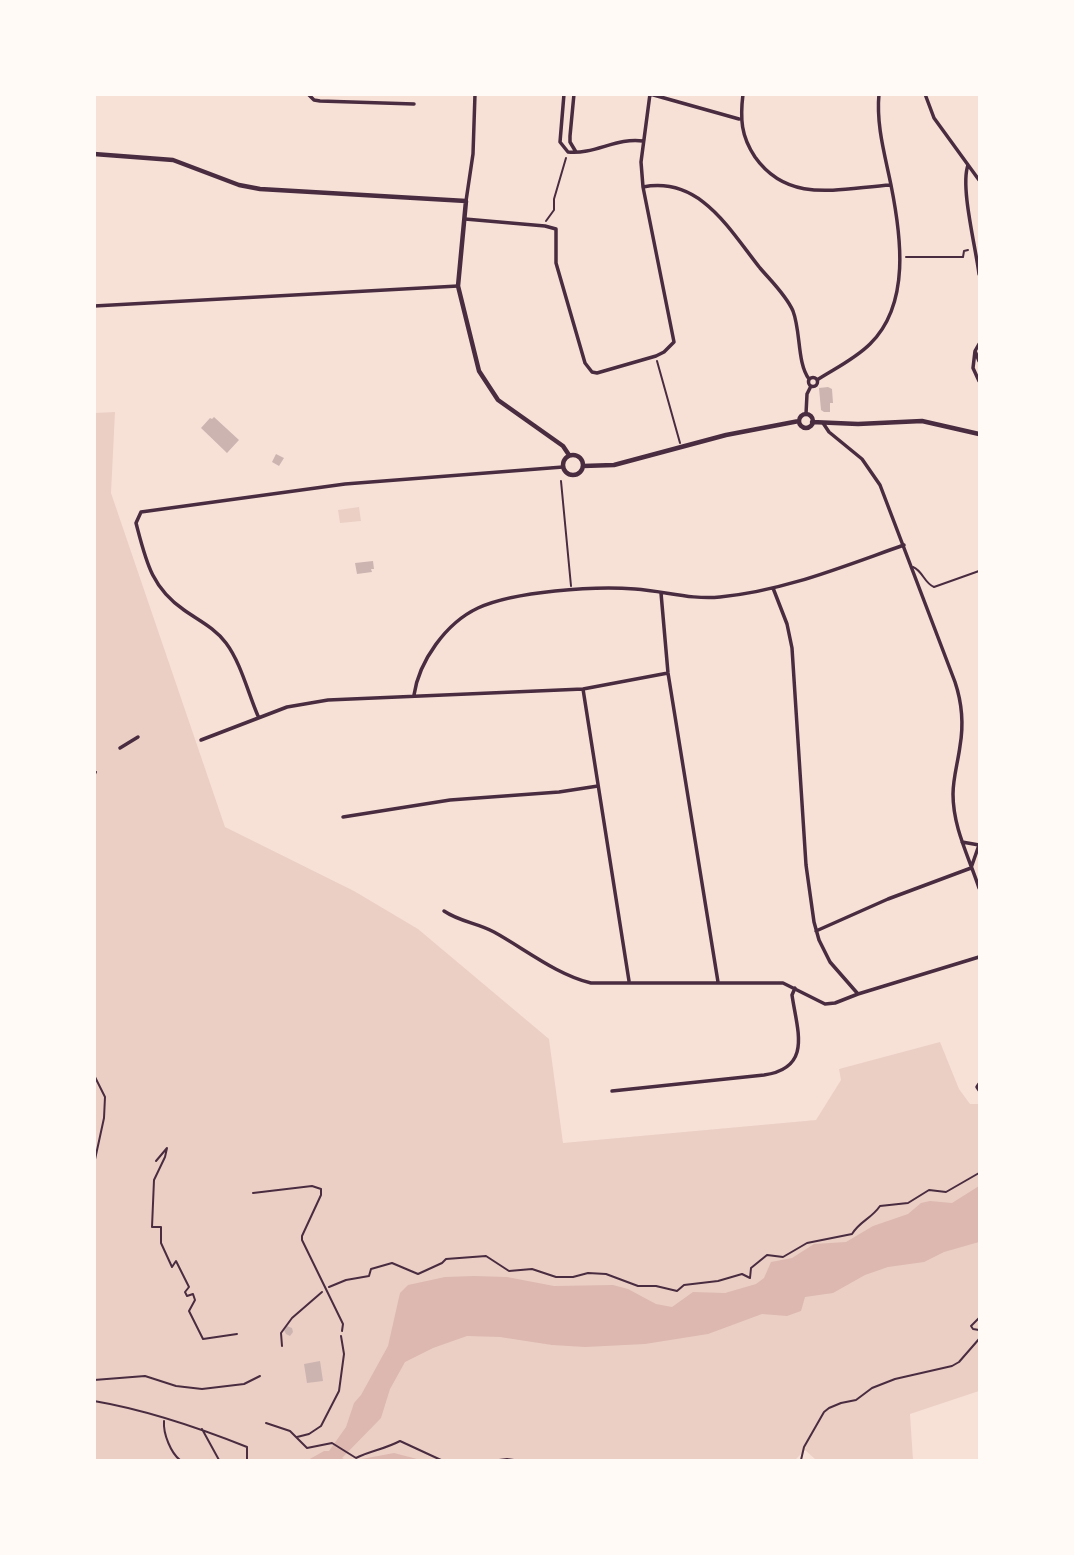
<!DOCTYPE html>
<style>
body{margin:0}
#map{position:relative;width:1074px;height:1555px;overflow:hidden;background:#f7e1d7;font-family:"Golos Text",sans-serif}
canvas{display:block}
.frame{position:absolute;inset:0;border:96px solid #fffaf5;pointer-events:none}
</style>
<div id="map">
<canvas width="1074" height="1555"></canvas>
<div class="frame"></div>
</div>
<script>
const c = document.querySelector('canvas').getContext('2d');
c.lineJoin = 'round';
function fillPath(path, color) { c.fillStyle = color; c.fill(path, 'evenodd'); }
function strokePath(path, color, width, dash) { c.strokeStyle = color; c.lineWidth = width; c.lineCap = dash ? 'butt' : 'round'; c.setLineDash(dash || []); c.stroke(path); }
fillPath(new Path2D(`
 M 115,412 L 111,493 L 225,827 L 354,891 L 418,929 L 549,1039 L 563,1143 L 816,1120 L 841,1080 L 839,1069 L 940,1042 L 959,1089 L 970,1104 L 979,1104 L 979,1391 L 910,1414 L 913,1460 L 816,1460 L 805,1450 L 795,1460 L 95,1460 L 94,413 Z
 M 359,507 L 361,521 L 340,523 L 338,510 Z`), '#ebcfc5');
fillPath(new Path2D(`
 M 979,1186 L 979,1242 L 944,1252 L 924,1262 L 888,1267 L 865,1275 L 833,1293 L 805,1297 L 801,1311 L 787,1316 L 762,1314 L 708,1334 L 645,1344 L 585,1347 L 552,1345 L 500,1337 L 467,1336 L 433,1348 L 405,1362 L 390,1389 L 381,1418 L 342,1458 L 346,1460 L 308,1460 L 324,1451 L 329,1451 L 346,1427 L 354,1403 L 361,1395 L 388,1346 L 400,1293 L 408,1285 L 445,1277 L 474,1276 L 507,1277 L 554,1286 L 613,1285 L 628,1289 L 656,1304 L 672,1307 L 693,1292 L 725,1293 L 756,1284 L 764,1278 L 771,1262 L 792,1258 L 814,1244 L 846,1242 L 873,1226 L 908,1214 L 921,1203 L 930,1201 L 952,1203 Z
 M 394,1453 L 421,1460 L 356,1460 Z`), '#dcb8b0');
fillPath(new Path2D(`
 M 828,387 L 832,389 L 833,403 L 830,403 L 830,412 L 824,412 L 821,410 L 819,388 Z
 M 214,417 L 239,440 L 227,453 L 201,428 L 210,418 L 212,419 Z
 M 276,454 L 284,458 L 279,466 L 272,462 Z
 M 373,561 L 374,569 L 371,569 L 372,572 L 357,574 L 355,563 Z
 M 287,1326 L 292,1328 L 293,1332 L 290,1336 L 286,1334 L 284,1330 Z
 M 320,1361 L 323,1381 L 307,1383 L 304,1364 Z`), '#ccb4b1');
strokePath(new Path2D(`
 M 546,221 L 554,210 L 554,199 L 566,158
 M 906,257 L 963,257 L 964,251 L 968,250
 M 657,361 L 680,443
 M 561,481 L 571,586
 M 94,776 L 96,772
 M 94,1075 L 105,1097 L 104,1118 L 94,1164
 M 156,1161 L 167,1148 L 165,1157 L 154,1180 L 152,1227 L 161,1227 L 161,1243 L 172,1267 L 176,1261 L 189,1287 L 185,1292 L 187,1296 L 193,1294 L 195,1300 L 189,1311 L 203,1339 L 237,1334
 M 329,1287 L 346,1280 L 369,1276 L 371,1269 L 392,1263 L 418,1274 L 442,1263 L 446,1259 L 486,1256 L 509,1271 L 532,1269 L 556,1277 L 573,1277 L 588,1273 L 606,1274 L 638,1286 L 656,1286 L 677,1291 L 684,1285 L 718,1281 L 742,1274 L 750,1278 L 751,1268 L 767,1255 L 783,1257 L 807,1243 L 852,1234 C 860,1221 871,1219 880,1206 L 908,1203 L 929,1190 L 946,1192 L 979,1173
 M 979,1318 L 971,1326 L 973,1329 L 979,1330
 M 282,1346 L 281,1333 L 292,1318 L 322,1292
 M 94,1380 L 145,1376 L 176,1386 L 202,1389 L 244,1384 L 260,1376
 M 94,1401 C 147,1410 197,1427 247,1447 L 247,1460
 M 164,1421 C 163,1434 171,1453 180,1460
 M 266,1423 L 290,1431 L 307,1448 L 332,1443 L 356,1458 C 370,1451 385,1449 400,1441 L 441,1460
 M 202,1429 L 219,1460
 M 297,1437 L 309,1434 L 321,1426 L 339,1391 L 344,1354 L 341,1336
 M 499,1460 L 507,1459 L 514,1460
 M 801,1460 L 804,1447 L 824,1412 L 829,1408 L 841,1403 L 856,1400 L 872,1388 L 895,1379 L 952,1366 L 959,1362 L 979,1339`), '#4a2c40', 2);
strokePath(new Path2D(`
 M 913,567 C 923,571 924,583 934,587 L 979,571
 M 253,1193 L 312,1186 L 321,1189 L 321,1195 L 302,1236 L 302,1240 L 343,1324 L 342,1331`), '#4a2c40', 2);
strokePath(new Path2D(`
 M 308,94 L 314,100 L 320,101 L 414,104
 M 564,94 L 560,142 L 568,152 C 594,155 617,137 643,141
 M 574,94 L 570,136 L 570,142 L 576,152
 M 650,94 L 641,162 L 643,187 C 700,176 729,229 760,268 C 771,281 786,295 793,311 C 801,332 797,363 809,379
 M 650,94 L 739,119
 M 743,94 C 740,119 741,136 755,157 C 789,205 840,188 891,185
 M 925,94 L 934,118 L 979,180
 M 968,165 C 960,187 976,248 979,274
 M 466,201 L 473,154 L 475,94
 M 465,219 L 545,226 L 556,229 L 556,263 L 585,363 L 592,372 L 597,373 L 656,356 L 664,352 L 674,342 L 643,187
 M 94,306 L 458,286
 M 979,344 L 975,351 L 979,361
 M 975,351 L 973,368 L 979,381
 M808.5 382a4.5 4.5 0 1 1 9 0a4.5 4.5 0 1 1-9 0Z
 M 817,380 C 834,369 855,359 870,344 C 911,304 901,235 891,185 C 885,155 876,125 879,94
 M 806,414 L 807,394 L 811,386
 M 823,423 L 829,432 L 862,459 L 880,485 L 955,682 C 962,703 964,723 960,746 C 958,762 953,778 953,794 C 953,828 969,857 979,888
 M 773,588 L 787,624 L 792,648 L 806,865 L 814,922 L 819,940 L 830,962 L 858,994 L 979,957
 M 661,593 L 668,673 L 718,982
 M 583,689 L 629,981
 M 414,695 C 419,661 446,623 478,608 C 515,591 594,586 635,589 C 664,591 692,600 720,597 C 784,591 844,566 904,545
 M 258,716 C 248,693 241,663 226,643 C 215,628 198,620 184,610 C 151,587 146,561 136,523 L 141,512 L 345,484 L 563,467
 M 201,740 L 287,707 L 328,700 L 583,689 L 668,673
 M 120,748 L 138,737
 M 343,817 L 450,800 L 559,792 L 598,786
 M 962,842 L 979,845
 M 444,911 C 460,922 478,923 494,932 C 525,949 557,975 591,983 L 783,983 L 825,1004 L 835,1003 L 858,994
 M 816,931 L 888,899 L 971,868 L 979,845
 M 979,1084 L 977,1087 L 979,1090
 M 612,1091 L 764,1075 C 813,1068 797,1030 792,995 L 795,988`), '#4a2c40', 3.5);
strokePath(new Path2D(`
 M 94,154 L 173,160 L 239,185 L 260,189 L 466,201 L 458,286 L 479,371 L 498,400 L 563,446 L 569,455
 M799 421a7 7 0 1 1 14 0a7 7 0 1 1-14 0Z
 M 812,422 L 858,424 L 922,421 L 979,434
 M563 465a10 10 0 1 1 20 0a10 10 0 1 1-20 0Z
 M 583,466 L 614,465 L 726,435 L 799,421`), '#4a2c40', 4.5);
</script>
